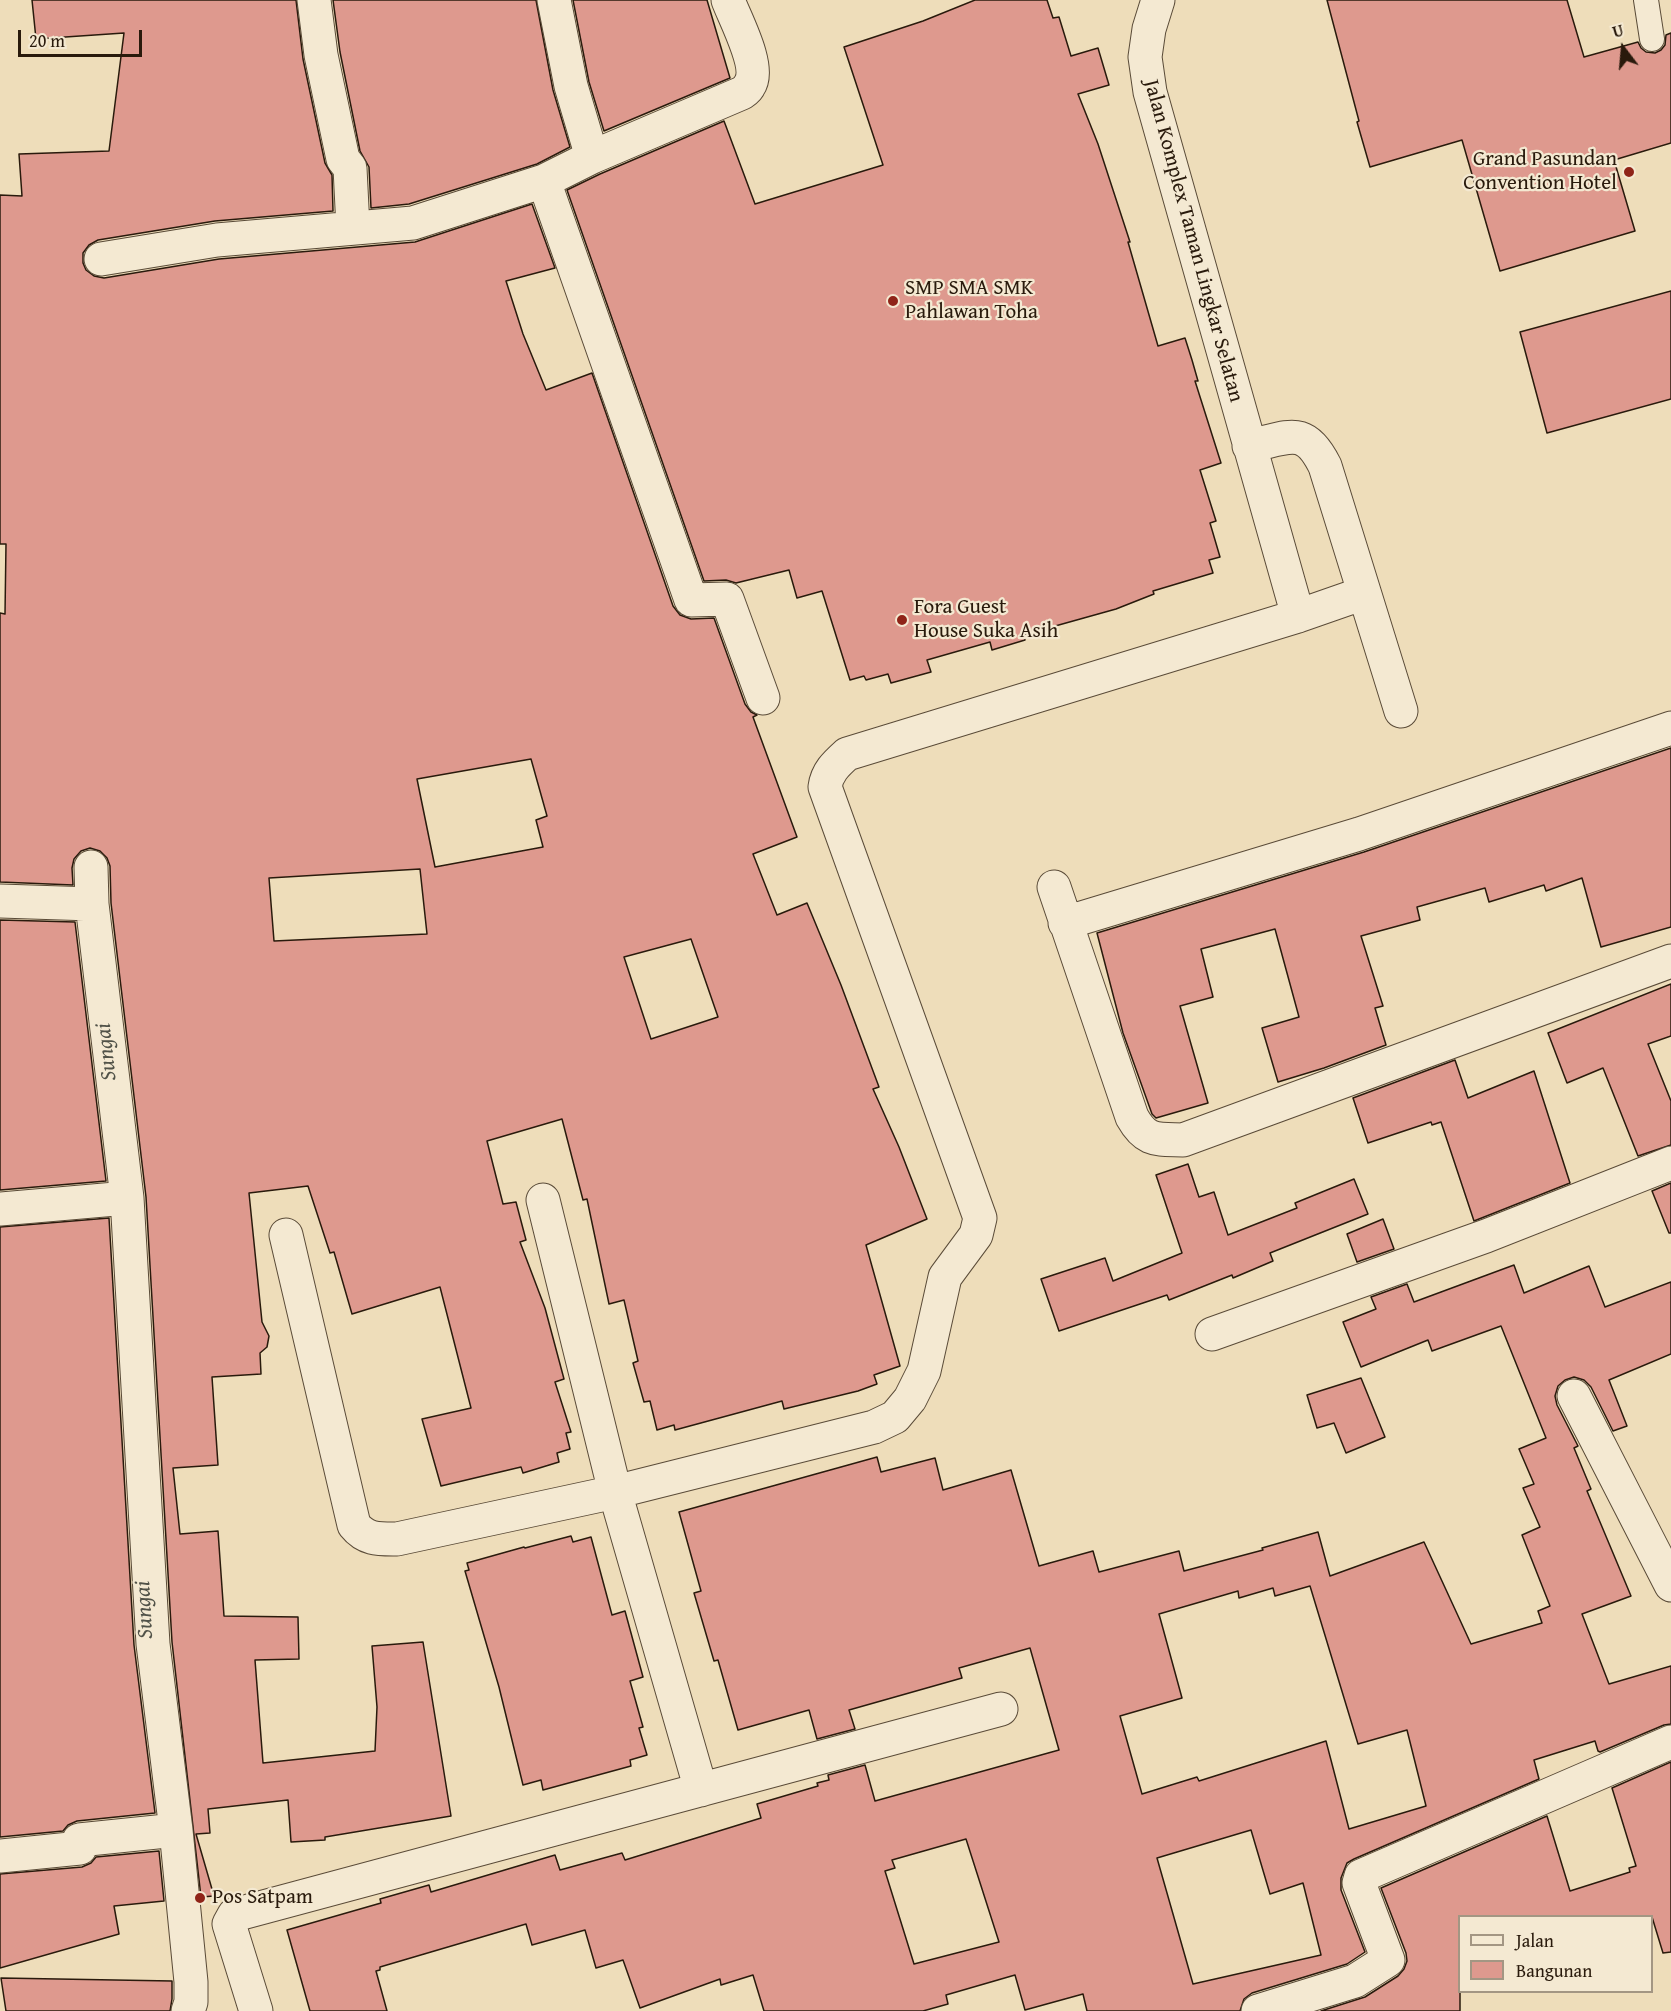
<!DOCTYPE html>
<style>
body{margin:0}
#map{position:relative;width:1671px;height:2011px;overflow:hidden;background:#eeddba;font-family:"Gentium Book Plus",serif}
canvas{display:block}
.legend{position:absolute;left:1458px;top:1915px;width:195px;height:78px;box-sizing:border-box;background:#f4e9d2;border:2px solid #a39683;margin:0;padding:8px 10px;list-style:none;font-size:18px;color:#291a0c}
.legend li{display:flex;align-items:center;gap:12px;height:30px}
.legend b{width:30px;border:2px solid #a39683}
.north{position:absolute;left:1593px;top:18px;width:60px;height:60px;-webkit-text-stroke:4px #f4e9d2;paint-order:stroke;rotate:344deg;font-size:16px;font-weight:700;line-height:24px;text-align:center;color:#291a0c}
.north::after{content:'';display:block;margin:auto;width:21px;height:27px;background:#291a0c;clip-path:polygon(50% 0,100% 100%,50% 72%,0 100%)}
.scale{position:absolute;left:18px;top:30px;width:124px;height:27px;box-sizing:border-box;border:3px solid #291a0c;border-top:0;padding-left:8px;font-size:18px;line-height:21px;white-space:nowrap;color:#291a0c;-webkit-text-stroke:4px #f4e9d2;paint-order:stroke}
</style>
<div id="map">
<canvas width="1671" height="2011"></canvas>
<ul class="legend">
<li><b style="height:8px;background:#f4e9d2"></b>Jalan</li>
<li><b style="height:16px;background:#de998e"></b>Bangunan</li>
</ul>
<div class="north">U</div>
<div class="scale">20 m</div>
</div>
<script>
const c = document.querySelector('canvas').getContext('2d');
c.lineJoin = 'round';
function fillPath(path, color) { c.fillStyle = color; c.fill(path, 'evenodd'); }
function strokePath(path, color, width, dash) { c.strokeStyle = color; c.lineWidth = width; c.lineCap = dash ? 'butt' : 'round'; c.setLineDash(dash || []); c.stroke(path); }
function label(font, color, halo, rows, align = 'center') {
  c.font = font + ' "Gentium Book Plus",serif'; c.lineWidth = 4.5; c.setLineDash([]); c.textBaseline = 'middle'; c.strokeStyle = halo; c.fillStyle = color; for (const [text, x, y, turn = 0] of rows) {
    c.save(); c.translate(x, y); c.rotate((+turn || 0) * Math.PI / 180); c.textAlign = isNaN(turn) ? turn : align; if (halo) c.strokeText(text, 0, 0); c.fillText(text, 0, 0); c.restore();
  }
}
const building = new Path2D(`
 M 32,0 L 296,0 L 303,59 L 325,163 L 332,175 L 333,211 L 215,221 L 98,240 L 89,245 L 83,253 L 83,263 L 86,270 L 94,276 L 104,278 L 219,259 L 415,242 L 532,204 L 555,268 L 506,281 L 523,334 L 546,390 L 592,373 L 673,606 L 680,615 L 691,619 L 714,618 L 745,704 L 751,712 L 757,715 L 753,717 L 797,837 L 753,854 L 777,915 L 807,903 L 841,985 L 879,1087 L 873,1089 L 899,1147 L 927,1219 L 866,1245 L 900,1366 L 874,1375 L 877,1384 L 858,1391 L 784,1409 L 782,1401 L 675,1430 L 674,1425 L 657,1430 L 650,1401 L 644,1402 L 633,1363 L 638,1361 L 624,1300 L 609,1304 L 587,1199 L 583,1200 L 562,1119 L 487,1141 L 503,1204 L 516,1202 L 526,1240 L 520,1242 L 545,1308 L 564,1379 L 555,1382 L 571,1432 L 566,1433 L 570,1449 L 557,1453 L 559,1462 L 523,1473 L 521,1467 L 441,1486 L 422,1419 L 471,1408 L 440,1287 L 352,1314 L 334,1252 L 330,1253 L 308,1186 L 249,1193 L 262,1322 L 269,1336 L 267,1347 L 260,1353 L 261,1374 L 212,1377 L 218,1465 L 173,1468 L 180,1534 L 218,1531 L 224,1616 L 298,1617 L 299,1659 L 255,1660 L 263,1763 L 375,1751 L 377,1707 L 372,1646 L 423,1642 L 451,1816 L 325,1837 L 325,1840 L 291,1842 L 288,1800 L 208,1809 L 210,1833 L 196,1834 L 214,1896 L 201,1897 L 172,1642 L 146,1197 L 111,903 L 110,866 L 107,858 L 100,851 L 90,848 L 81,851 L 74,859 L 72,868 L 73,885 L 0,882 L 0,613 L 5,614 L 6,544 L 0,544 L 0,195 L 22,196 L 19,154 L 109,151 L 124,33 L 36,39 ZM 531,759 L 547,816 L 536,820 L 543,847 L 435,867 L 417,779 ZM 420,869 L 427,934 L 274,941 L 269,878 ZM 691,939 L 718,1017 L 651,1039 L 624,957 Z
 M 333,0 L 536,0 L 553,90 L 570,147 L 537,164 L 409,204 L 371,208 L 369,167 L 360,151 L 340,52 Z
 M 573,0 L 707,0 L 730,78 L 604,131 L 589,82 Z
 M 975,0 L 1047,0 L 1053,18 L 1059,17 L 1071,56 L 1098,48 L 1109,85 L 1078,94 L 1098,144 L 1130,242 L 1128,242 L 1158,346 L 1185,338 L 1192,360 L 1198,381 L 1195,381 L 1221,463 L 1200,470 L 1216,521 L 1210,523 L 1220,557 L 1209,560 L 1213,573 L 1153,591 L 1154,594 L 1116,609 L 1023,635 L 1025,640 L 992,650 L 990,642 L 927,660 L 931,672 L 891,683 L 888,674 L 866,680 L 864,676 L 850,680 L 822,591 L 797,598 L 789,570 L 736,583 L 726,580 L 704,581 L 567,190 L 600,174 L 724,121 L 755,204 L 883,165 L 844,47 L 923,21 Z
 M 1327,0 L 1567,0 L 1584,57 L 1638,42 L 1641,48 L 1646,52 L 1655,53 L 1661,50 L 1665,45 L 1666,35 L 1671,33 L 1671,143 L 1614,160 L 1635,231 L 1500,271 L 1462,140 L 1370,167 L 1357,122 L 1359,121 Z
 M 1671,291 L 1671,399 L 1547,433 L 1520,332 Z
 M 1671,748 L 1671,927 L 1601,947 L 1582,878 L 1546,891 L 1544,885 L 1489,902 L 1485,888 L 1417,907 L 1420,920 L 1361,936 L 1383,1006 L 1375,1008 L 1386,1045 L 1324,1068 L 1278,1082 L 1262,1028 L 1299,1017 L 1275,929 L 1201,949 L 1213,997 L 1180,1006 L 1208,1103 L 1156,1118 L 1152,1114 L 1123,1033 L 1097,933 L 1364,852 Z
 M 0,920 L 75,922 L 106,1181 L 0,1190 Z
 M 1671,984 L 1671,1036 L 1648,1044 L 1671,1101 L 1671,1145 L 1638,1156 L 1603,1068 L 1567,1083 L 1548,1033 Z
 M 1455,1060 L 1468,1098 L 1534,1071 L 1570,1183 L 1474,1221 L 1441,1122 L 1432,1125 L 1431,1122 L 1368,1143 L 1353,1098 Z
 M 1188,1164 L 1199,1197 L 1214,1192 L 1228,1235 L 1297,1208 L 1295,1203 L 1354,1179 L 1368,1214 L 1270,1253 L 1273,1261 L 1233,1278 L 1232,1275 L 1169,1300 L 1167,1295 L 1059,1331 L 1041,1279 L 1105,1258 L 1113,1281 L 1182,1253 L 1156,1175 Z
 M 1671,1183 L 1671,1233 L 1669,1233 L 1652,1191 Z
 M 109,1218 L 134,1645 L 155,1813 L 77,1821 L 68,1825 L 63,1831 L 0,1837 L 0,1227 Z
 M 1383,1219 L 1394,1249 L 1357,1262 L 1347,1234 Z
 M 1514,1265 L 1524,1293 L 1589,1266 L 1605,1307 L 1671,1282 L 1671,1354 L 1609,1380 L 1627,1426 L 1613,1431 L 1591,1387 L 1584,1380 L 1574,1377 L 1565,1380 L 1558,1386 L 1555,1396 L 1557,1405 L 1578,1446 L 1574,1448 L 1591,1489 L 1587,1491 L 1631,1596 L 1582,1614 L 1609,1684 L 1671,1666 L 1671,1724 L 1664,1725 L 1600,1752 L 1598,1751 L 1595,1741 L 1534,1760 L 1539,1779 L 1354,1859 L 1347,1863 L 1341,1878 L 1341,1890 L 1365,1952 L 1347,1964 L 1252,1993 L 1244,1999 L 1240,2011 L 1087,2011 L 1083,1994 L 1025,2010 L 1015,1975 L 946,1995 L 948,2004 L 923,2011 L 764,2011 L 753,1975 L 721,1985 L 720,1979 L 640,2008 L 623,1960 L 596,1968 L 585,1930 L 532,1945 L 526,1924 L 380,1967 L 380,1970 L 376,1971 L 387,2011 L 310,2011 L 287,1930 L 381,1903 L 380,1899 L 429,1885 L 431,1892 L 555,1855 L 560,1870 L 622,1853 L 625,1860 L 761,1818 L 757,1804 L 818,1786 L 817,1783 L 829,1780 L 828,1775 L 865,1765 L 875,1801 L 1059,1750 L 1030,1648 L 959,1668 L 962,1678 L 849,1710 L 855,1729 L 817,1739 L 809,1710 L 738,1730 L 718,1660 L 714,1661 L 694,1593 L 701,1591 L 679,1512 L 877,1457 L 881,1472 L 935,1458 L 943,1490 L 1011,1470 L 1039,1566 L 1093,1551 L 1099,1572 L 1179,1551 L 1184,1571 L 1263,1550 L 1262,1548 L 1318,1532 L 1330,1576 L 1424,1542 L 1471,1644 L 1542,1623 L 1538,1611 L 1550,1606 L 1522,1535 L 1540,1527 L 1523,1488 L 1534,1484 L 1519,1449 L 1546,1438 L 1501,1326 L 1432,1351 L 1428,1340 L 1361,1367 L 1343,1322 L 1376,1309 L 1371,1297 L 1407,1284 L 1414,1302 ZM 1310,1586 L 1358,1744 L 1407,1730 L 1426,1806 L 1349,1829 L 1326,1741 L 1199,1781 L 1197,1777 L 1142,1794 L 1120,1716 L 1182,1698 L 1159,1614 L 1238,1591 L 1239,1598 L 1273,1588 L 1275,1596 ZM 1251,1830 L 1270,1894 L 1303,1883 L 1321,1955 L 1193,1984 L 1157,1858 ZM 966,1839 L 999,1942 L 914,1964 L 885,1871 L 895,1868 L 892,1860 Z
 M 1361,1378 L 1385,1437 L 1346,1453 L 1334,1423 L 1317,1428 L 1307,1395 Z
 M 571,1536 L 573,1542 L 591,1537 L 612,1615 L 625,1611 L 643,1677 L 630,1681 L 643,1727 L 639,1728 L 647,1755 L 630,1760 L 631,1766 L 543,1790 L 541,1780 L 523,1785 L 499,1687 L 465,1571 L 469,1570 L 467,1563 L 524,1547 L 525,1548 Z
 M 1671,1762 L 1671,1952 L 1663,1953 L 1652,1917 L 1460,1917 L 1460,2011 L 1321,2011 L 1365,1997 L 1398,1976 L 1404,1969 L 1407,1961 L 1406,1953 L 1381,1888 L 1547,1816 L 1570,1891 L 1630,1872 L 1629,1868 L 1636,1866 L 1612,1788 Z
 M 159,1851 L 164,1901 L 114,1906 L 119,1934 L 0,1968 L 0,1874 L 82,1867 L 91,1863 L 96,1857 Z
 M 1,1978 L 172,1981 L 172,1999 L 170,2011 L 6,2011 Z`);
fillPath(building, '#de998e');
strokePath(building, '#291a0c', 1.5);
const lane = new Path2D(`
 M 1646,0 L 1652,39`);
const street = new Path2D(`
 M 314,0 L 321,55 L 343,159 L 350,168 L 353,228
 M 554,0 L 571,86 L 592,157
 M 1158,0 L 1149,29 L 1145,57 L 1150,92 L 1298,616
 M 544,181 L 691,600 L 727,599 L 763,698
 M 101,259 L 217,240 L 413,223 L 544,181 L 592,157 L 742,93 C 745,91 748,89 749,86 C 762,68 735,19 728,0
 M 1249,446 C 1289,438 1304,424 1325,466 L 1401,711
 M 91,867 L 92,904 L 127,1198 L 153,1644 L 176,1830 L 191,1982 L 191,2002 L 188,2011
 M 1054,887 L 1132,1117 C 1146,1142 1156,1139 1183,1140 L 1671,961
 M 0,901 L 92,904
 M 1065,923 L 1359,834 L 1671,728
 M 543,1200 L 615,1492 L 701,1790
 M 0,1209 L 127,1198
 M 286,1235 L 354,1525 C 366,1540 379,1539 397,1539 L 615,1492 L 874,1427 L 895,1417 L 910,1399 L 924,1371 L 945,1277 L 976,1235 L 980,1218 L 825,787 C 827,772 836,764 847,754 L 1298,616 L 1364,593
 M 1212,1334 L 1486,1236 L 1671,1163
 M 1574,1396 L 1671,1585
 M 0,1856 L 80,1848 L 79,1840 L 176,1830
 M 256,2011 L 229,1924 L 234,1915 L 1001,1709
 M 1258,2011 L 1355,1981 L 1388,1960 L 1359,1883 L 1361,1876 L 1671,1742`);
strokePath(lane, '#5a4b38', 26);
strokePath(street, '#5a4b38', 35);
strokePath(lane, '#f4e9d2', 24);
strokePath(street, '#f4e9d2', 33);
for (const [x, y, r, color] of [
 [1629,172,6,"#8f2418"],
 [893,301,6,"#8f2418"],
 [902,620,6,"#8f2418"],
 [200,1898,6,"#8f2418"]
]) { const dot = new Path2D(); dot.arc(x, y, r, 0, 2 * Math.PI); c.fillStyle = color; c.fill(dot); strokePath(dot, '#f4e9d2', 2); }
label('21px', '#291a0c', '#f4e9d2', [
 ["Grand Pasundan",1617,160,"right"],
 ["Convention Hotel",1617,184,"right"],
 ["SMP SMA SMK",905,289],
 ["Pahlawan Toha",905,313],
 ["Fora Guest",914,608],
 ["House Suka Asih",914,632],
 ["Pos Satpam",212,1898]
], 'left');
label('21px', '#291a0c', '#f4e9d2', [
 ["Jalan Komplex Taman Lingkar Selatan",1193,241,75]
]);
label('italic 22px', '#515248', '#f4e9d2', [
 ["Sungai",107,1052,-96],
 ["Sungai",145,1610,-93]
]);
</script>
